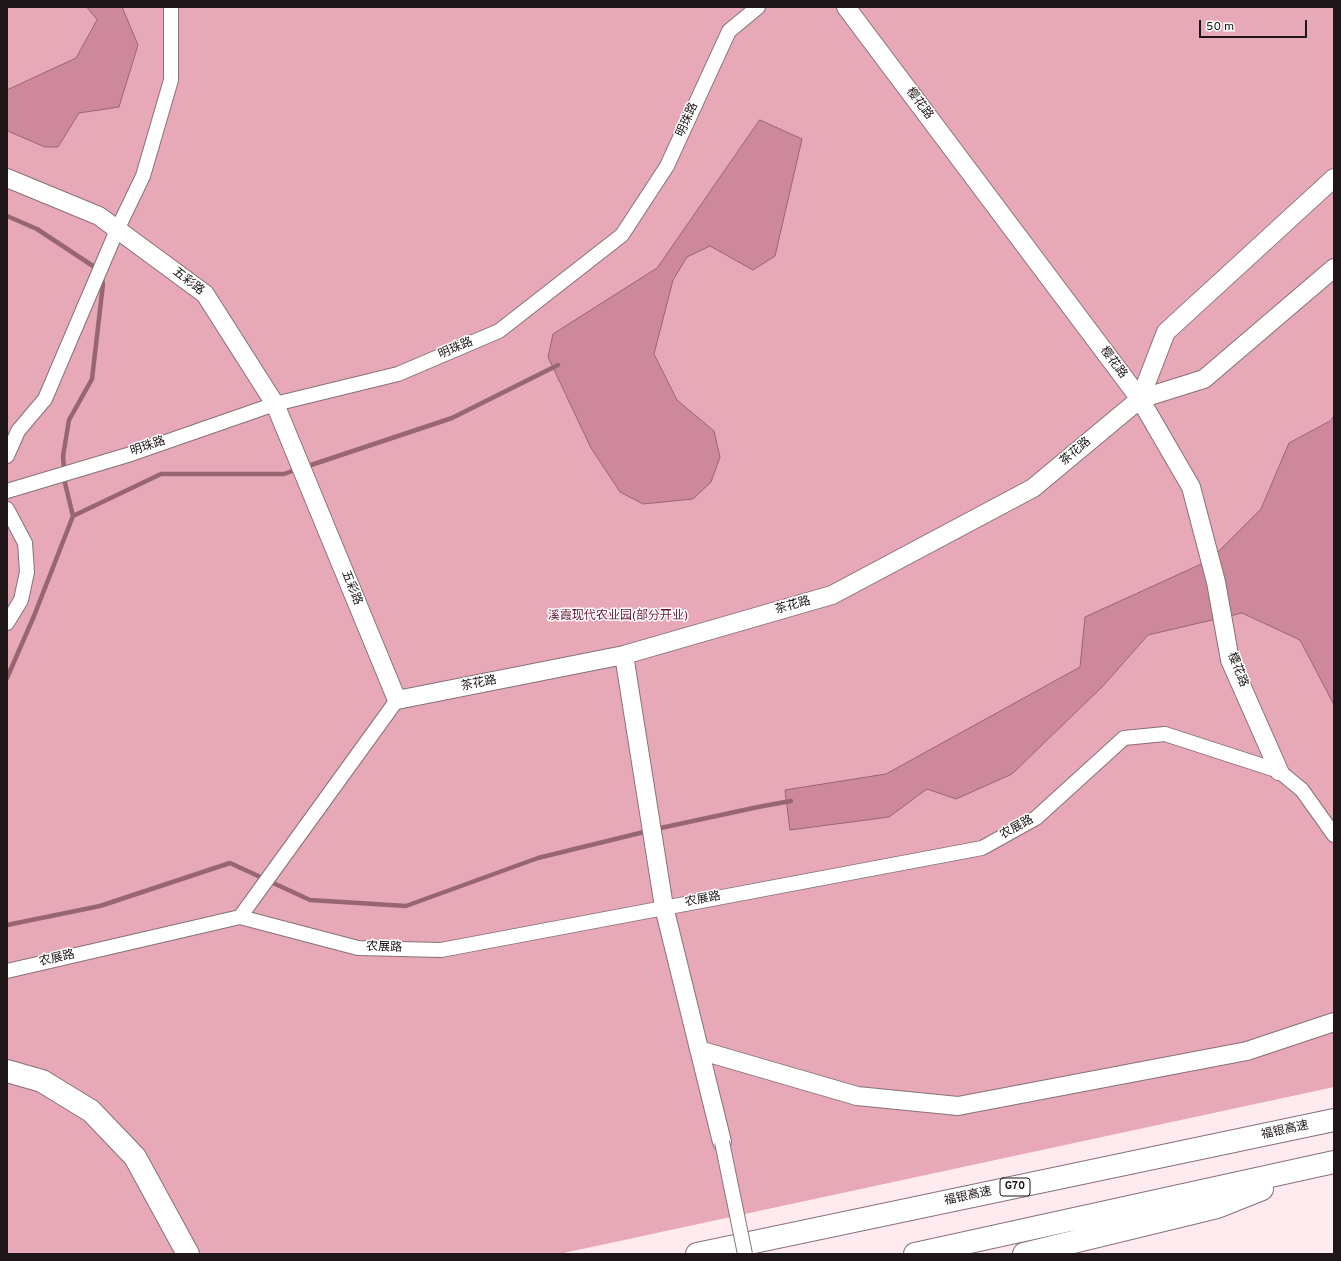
<!DOCTYPE html>
<meta charset="utf-8">
<style>
body{margin:0}
#map{position:relative;width:1341px;height:1261px;overflow:hidden;background:#feeaef;font-family:Overpass,sans-serif}
canvas{display:block}
.frame{position:absolute;inset:0;border:8px solid #1d1517;pointer-events:none}
.scale{position:absolute;left:1199px;top:20px;width:108px;height:18px;box-sizing:border-box;border:2px solid #1d1517;border-top:0;padding-left:5px;font-size:12px;line-height:14px;white-space:nowrap;color:#1d1517;-webkit-text-stroke:3px #fff;paint-order:stroke}
</style>
<div id="map">
<canvas width="1341" height="1261"></canvas>
<div class="frame"></div>
<div class="scale">50 m</div>
</div>
<script>
const c = document.querySelector('canvas').getContext('2d');
c.lineJoin = 'round';
function fillPath(path, color) { c.fillStyle = color; c.fill(path, 'evenodd'); }
function strokePath(path, color, width, dash) { c.strokeStyle = color; c.lineWidth = width; c.lineCap = dash ? 'butt' : 'round'; c.setLineDash(dash || []); c.stroke(path); }
function label(font, color, halo, rows, align = 'center') {
  c.font = font + ' Overpass,"Noto Sans SC",sans-serif'; c.lineWidth = 3; c.setLineDash([]); c.textBaseline = 'middle'; c.strokeStyle = halo; c.fillStyle = color; for (const [text, x, y, turn = 0] of rows) {
    c.save(); c.translate(x, y); c.rotate((+turn || 0) * Math.PI / 180); c.textAlign = isNaN(turn) ? turn : align; if (halo) c.strokeText(text, 0, 0); c.fillText(text, 0, 0); c.restore();
  }
}
fillPath(new Path2D(`
 M 7,7 L 1334,7 L 1334,1087 L 559,1254 L 7,1254 Z`), '#e7a8b8');
const water = new Path2D(`
 M 87,7 L 122,7 L 138,45 L 119,107 L 79,113 L 58,147 L 45,147 L 10,132 L 7,130 L 7,90 L 76,58 L 97,20 Z
 M 760,120 L 802,139 L 775,256 L 753,270 L 710,246 L 687,257 L 673,280 L 654,354 L 677,400 L 714,431 L 720,457 L 711,482 L 693,499 L 643,504 L 620,492 L 591,448 L 548,357 L 553,334 L 657,268 Z
 M 1334,416 L 1334,705 L 1300,640 L 1242,613 L 1148,635 L 1103,686 L 1012,774 L 956,799 L 927,789 L 889,817 L 790,830 L 785,790 L 886,774 L 1080,667 L 1085,617 L 1210,560 L 1261,509 L 1289,443 L 1330,421 Z`);
fillPath(water, '#cd899b');
strokePath(water, '#986673', 1);
strokePath(new Path2D(`
 M 7,216 L 37,229 L 99,270
 M 305,467 L 452,418 L 558,365
 M 73,516 L 161,474 L 284,474 L 298,469
 M 7,678 L 34,616 L 73,516 L 65,483 L 63,456 L 69,420 L 92,379 L 103,284 L 101,276
 M 656,829 L 758,807 L 791,801
 M 7,925 L 100,906 L 230,863 L 310,900 L 406,906 L 538,858 L 648,831`), '#986673', 4.5);
const minor = new Path2D(`
 M 7,456 L 18,431 L 45,399 L 117,230 L 143,176 L 171,80 L 171,7
 M 7,491 L 131,454 L 275,404 L 398,374 L 499,331 L 622,235 L 667,166 L 729,31 L 758,7
 M 7,509 L 25,543 L 27,572 L 21,600 L 7,623
 M 240,917 L 397,700
 M 7,971 L 240,917 L 358,948 L 441,950 L 982,848 L 1036,818 L 1124,738 L 1165,734 L 1279,771 L 1302,790 L 1334,835`);
const tertiary = new Path2D(`
 M 846,7 L 1140,399 L 1191,487 L 1216,582 L 1230,660 L 1279,771
 M 7,178 L 99,216 L 205,294 L 275,404 L 397,700 L 624,655 L 832,595 L 1033,488 L 1140,399 L 1204,379 L 1334,268
 M 1140,399 L 1166,332 L 1334,178
 M 624,655 L 664,907 L 722,1142
 M 699,1050 L 857,1096 L 958,1106 L 1247,1051 L 1334,1022`);
const motorway = new Path2D(`
 M 7,1071 L 42,1081 L 91,1111 L 135,1157 L 188,1254
 M 697,1254 L 1334,1120
 M 915,1254 L 1334,1162
 M 1024,1254 L 1217,1207 L 1262,1189`);
strokePath(minor, '#877177', 16);
strokePath(tertiary, '#877177', 20);
strokePath(motorway, '#877177', 24);
strokePath(minor, '#fff', 14);
strokePath(tertiary, '#fff', 18);
strokePath(motorway, '#fff', 22);
const minorBridge = new Path2D(`
 M 722,1142 L 745,1254`);
strokePath(minorBridge, '#877177', 16, []);
strokePath(minorBridge, '#fff', 14);
for (const [x, y, w] of [
 [1015,1187,30]
]) { const box = new Path2D(); box.roundRect(x - w / 2, y - 9, w, 18, 3); c.fillStyle = '#fff'; c.fill(box); strokePath(box, '#1d1517', 1); }
label('bold 11px', '#1d1517', null, [
 ["G70",1015,1187]
]);
label('12px', '#1d1517', '#fff', [
 ["樱花路",919,104,53],
 ["明珠路",688,120,-66],
 ["五彩路",188,282,38],
 ["明珠路",456,349,-23],
 ["樱花路",1113,363,53],
 ["明珠路",148,447,-19],
 ["茶花路",1076,452,-40],
 ["五彩路",351,588,68],
 ["茶花路",793,606,-16],
 ["樱花路",1237,670,69],
 ["茶花路",479,684,-11],
 ["农展路",1017,828,-29],
 ["农展路",703,900,-11],
 ["农展路",384,948,2],
 ["农展路",57,959,-13],
 ["福银高速",1285,1131,-12],
 ["福银高速",968,1197,-12]
]);
label('12px', '#671535', '#fff', [
 ["溪霞现代农业园(部分开业)",618,617]
]);
</script>
